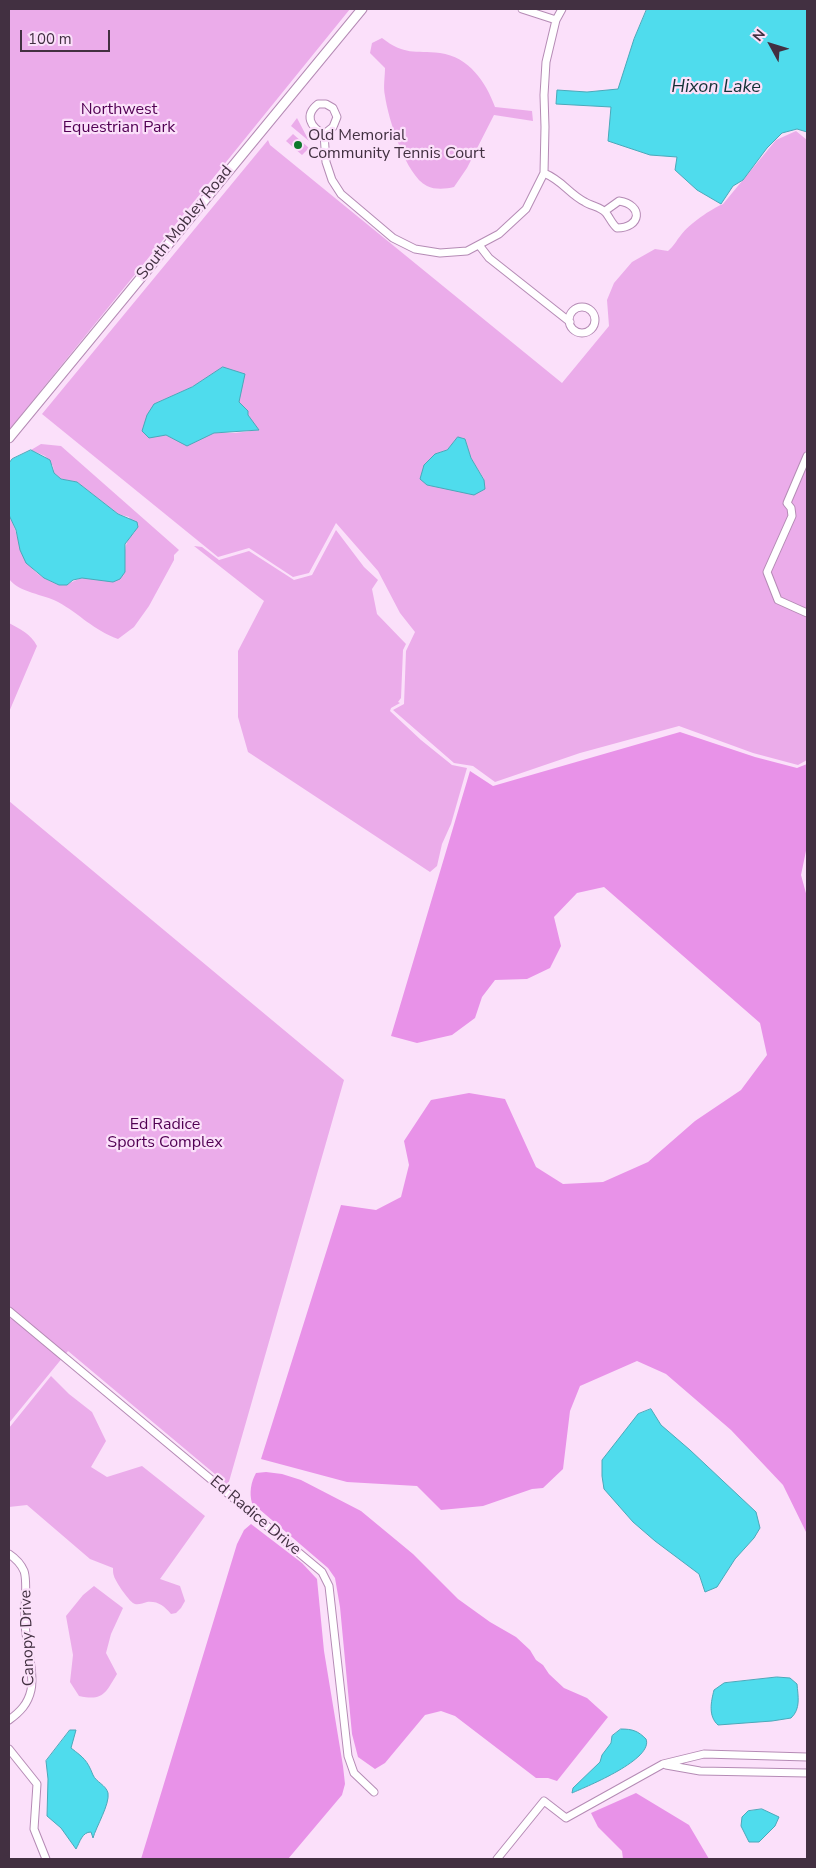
<!DOCTYPE html>
<style>
body{margin:0}
#map{position:relative;width:816px;height:1868px;overflow:hidden;background:#fbe0fa;font-family:"Nunito Sans",sans-serif}
canvas{display:block}
.frame{position:absolute;inset:0;border:10px solid #423041;pointer-events:none}
.north{position:absolute;left:746px;top:20px;width:50px;height:50px;-webkit-text-stroke:4px #fbe0fa;paint-order:stroke;rotate:309deg;font-size:14px;font-weight:700;line-height:20px;text-align:center;color:#423041}
.north::after{content:'';display:block;margin:auto;width:18px;height:22px;background:#423041;clip-path:polygon(50% 0,100% 100%,50% 72%,0 100%)}
.scale{position:absolute;left:20px;top:30px;width:90px;height:22px;box-sizing:border-box;border:2px solid #423041;border-top:0;padding-left:6px;font-size:15px;line-height:18px;white-space:nowrap;color:#423041;-webkit-text-stroke:4px #fbe0fa;paint-order:stroke}
</style>
<div id="map">
<canvas width="816" height="1868"></canvas>
<div class="frame"></div>
<div class="north">N</div>
<div class="scale">100 m</div>
</div>
<script>
const c = document.querySelector('canvas').getContext('2d');
c.lineJoin = 'round';
function fillPath(path, color) { c.fillStyle = color; c.fill(path, 'evenodd'); }
function strokePath(path, color, width, dash) { c.strokeStyle = color; c.lineWidth = width; c.lineCap = dash ? 'butt' : 'round'; c.setLineDash(dash || []); c.stroke(path); }
function label(font, color, halo, rows, align = 'center') {
  c.font = font + ' "Nunito Sans",sans-serif'; c.lineWidth = 4.5; c.setLineDash([]); c.textBaseline = 'middle'; c.strokeStyle = halo; c.fillStyle = color; for (const [text, x, y, turn = 0] of rows) {
    c.save(); c.translate(x, y); c.rotate((+turn || 0) * Math.PI / 180); c.textAlign = isNaN(turn) ? turn : align; if (halo) c.strokeText(text, 0, 0); c.fillText(text, 0, 0); c.restore();
  }
}
fillPath(new Path2D(`
 M 9,9 L 350,9 L 9,430 Z
 M 382,38 C 405,56 414,50 440,53 C 469,57 486,82 495,107 L 532,111 L 533,121 L 494,115 L 467,168 L 454,187 C 446,189 435,190 427,186 C 406,176 388,118 385,96 C 383,87 385,77 385,68 L 370,53 L 372,43 Z
 M 297,118 L 309,141 L 291,126 Z
 M 796,131 L 807,140 L 807,760 L 798,765 L 753,753 L 679,726 L 580,753 L 495,782 L 473,766 L 454,763 L 393,710 L 404,704 L 406,651 L 415,632 L 400,613 L 378,571 L 336,523 L 309,573 L 293,577 L 249,548 L 218,557 L 42,414 L 268,140 L 270,145 L 562,383 L 609,326 L 607,300 L 614,283 L 632,262 L 655,249 L 668,251 C 674,246 676,241 681,235 C 689,224 711,209 723,204 L 776,140 ZM 223,368 L 239,402 L 248,411 L 248,415 L 258,430 L 235,433 L 214,433 L 187,445 L 166,435 L 154,404 L 192,387 ZM 458,438 L 465,439 L 471,458 L 484,479 L 445,488 L 427,485 L 435,454 L 447,450 Z
 M 293,134 L 309,148 L 302,155 L 286,141 Z
 M 41,444 L 61,446 L 179,550 L 174,555 L 174,560 L 149,606 L 134,627 L 118,639 C 93,630 80,614 58,602 C 43,594 20,593 9,579 L 9,515 C 22,541 19,567 50,581 C 55,583 59,585 64,585 C 70,584 76,579 82,578 C 92,576 103,580 113,582 L 125,572 C 125,558 122,541 135,532 L 129,517 L 118,514 L 77,482 L 61,479 L 54,473 L 53,466 L 45,456 L 31,450 Z
 M 336,530 L 364,567 L 378,580 L 372,589 L 377,614 L 406,644 L 403,650 L 401,698 L 398,702 L 400,703 L 391,708 L 390,711 L 421,740 L 452,765 L 467,768 L 451,824 L 442,844 L 437,866 L 430,872 L 248,752 L 238,717 L 238,651 L 264,601 L 194,546 L 202,547 L 219,560 L 249,551 L 294,580 L 312,575 Z
 M 9,623 C 20,629 31,634 37,646 L 9,712 Z
 M 9,801 L 344,1080 L 228,1485 L 68,1351 L 9,1423 Z
 M 51,1376 L 69,1394 L 92,1412 L 106,1441 L 91,1467 L 107,1477 L 142,1466 L 205,1516 L 160,1579 L 180,1586 L 185,1601 L 181,1608 L 176,1613 L 171,1614 C 164,1606 158,1601 147,1602 C 143,1603 139,1605 135,1604 C 130,1603 115,1581 114,1576 C 113,1574 113,1571 113,1568 L 90,1559 L 27,1505 L 9,1507 L 9,1428 Z
 M 94,1586 L 123,1608 L 111,1634 L 106,1653 L 117,1674 C 105,1694 103,1701 79,1696 L 70,1682 L 73,1655 L 66,1616 L 83,1595 Z`), '#ebacea');
fillPath(new Path2D(`
 M 680,732 L 755,757 L 797,768 L 807,764 L 807,846 L 801,875 L 807,897 L 807,1534 L 783,1485 L 731,1430 L 666,1374 L 637,1361 L 580,1386 L 570,1411 L 563,1469 L 543,1488 L 532,1489 L 483,1506 L 441,1510 L 417,1486 L 347,1482 L 261,1459 L 341,1205 L 376,1210 L 401,1197 L 409,1165 L 404,1141 L 431,1100 L 469,1093 L 505,1099 L 536,1167 L 563,1184 L 603,1182 L 648,1162 L 695,1121 L 741,1090 L 767,1055 L 760,1023 L 604,887 L 577,893 L 554,917 L 561,946 L 550,968 L 527,979 L 495,980 L 482,997 L 475,1018 L 452,1035 L 417,1043 L 391,1036 L 470,771 L 493,786 Z
 M 266,1472 L 282,1474 L 301,1480 L 361,1511 L 413,1554 L 458,1599 L 490,1622 L 516,1637 L 530,1650 L 536,1660 L 543,1665 L 549,1674 L 564,1688 L 587,1698 L 608,1717 L 557,1781 L 548,1778 L 536,1778 L 455,1716 L 441,1711 L 425,1715 L 385,1763 L 375,1769 L 358,1757 L 352,1734 L 340,1607 L 335,1578 L 328,1568 L 252,1503 C 249,1493 251,1482 256,1473 Z
 M 251,1524 L 302,1563 L 317,1579 L 324,1651 L 343,1766 L 345,1784 L 342,1795 L 288,1859 L 141,1859 L 237,1544 L 244,1530 Z
 M 636,1793 L 689,1825 L 709,1859 L 623,1859 L 622,1851 L 598,1827 L 591,1813 Z`), '#e892e8');
const water = new Path2D(`
 M 647,9 L 807,9 L 807,132 L 797,129 L 782,133 L 767,148 L 743,180 L 733,186 L 721,204 L 697,190 L 675,170 L 677,157 L 650,155 L 608,141 L 611,107 L 556,104 L 557,90 L 587,92 L 618,89 L 634,39 Z
 M 223,367 L 245,374 L 239,402 L 248,411 L 248,415 L 259,430 L 214,433 L 187,446 L 166,435 L 149,438 L 142,431 L 147,415 L 154,404 L 192,387 Z
 M 458,437 L 465,439 L 471,458 L 484,480 L 485,489 L 474,495 L 427,485 L 420,479 L 424,465 L 435,454 L 447,450 Z
 M 31,450 L 50,460 L 54,473 L 61,479 L 77,482 L 118,514 L 137,522 L 138,527 L 125,544 L 125,572 L 120,579 L 113,582 L 82,578 L 73,580 L 67,585 L 59,585 L 44,578 L 26,563 L 20,550 L 16,530 L 9,515 L 9,463 L 12,459 Z
 M 651,1409 L 661,1425 L 690,1450 L 756,1512 L 760,1528 L 754,1538 L 735,1559 L 717,1587 L 705,1592 L 699,1574 L 655,1541 L 633,1522 L 604,1489 L 602,1476 L 602,1460 L 638,1414 Z
 M 777,1677 L 790,1678 L 797,1684 C 798,1696 801,1709 791,1718 L 772,1721 L 718,1725 C 708,1716 711,1702 714,1690 L 724,1683 Z
 M 621,1729 C 633,1729 638,1731 646,1739 C 654,1759 588,1786 572,1793 L 573,1788 L 600,1762 L 602,1755 L 611,1743 L 612,1736 Z
 M 70,1730 L 76,1730 L 71,1748 C 84,1758 87,1760 93,1775 C 96,1782 106,1785 108,1793 C 110,1804 96,1827 93,1838 L 91,1832 C 82,1832 80,1842 76,1849 L 61,1828 L 47,1816 L 48,1779 L 46,1761 Z
 M 762,1809 L 779,1817 L 775,1826 L 759,1842 L 749,1842 L 741,1826 L 742,1817 L 748,1811 Z`);
fillPath(water, '#4fdced');
strokePath(water, '#4ba8b9', 1);
const minor = new Path2D(`
 M 522,9 L 556,20
 M 318,104 L 326,104 L 333,108 L 337,117 L 333,127 L 324,134 C 310,127 304,115 318,104 Z
 M 324,134 L 326,162 L 332,180 L 341,194 L 393,238 L 415,249 L 440,253 L 467,251 L 499,234 L 526,209 L 544,173 L 545,127 L 544,95 L 546,62 L 556,20 L 562,9
 M 544,173 C 563,181 568,193 585,202 C 591,206 601,207 606,213 C 610,218 612,224 617,228 C 641,228 644,205 619,201 L 605,211
 M 479,245 L 489,258 L 570,322
 M569 320a13 13 0 1 1 26 0a13 13 0 1 1-26 0Z
 M 807,456 L 787,503 L 791,508 L 792,516 L 767,572 L 778,600 L 807,613
 M 9,1311 L 322,1572 L 329,1586 L 348,1756 L 354,1773 L 374,1792
 M 9,1554 C 15,1558 21,1564 24,1571 C 28,1582 24,1608 25,1621 C 25,1641 35,1672 31,1690 C 28,1704 20,1712 9,1720
 M 9,1749 L 37,1784 L 34,1829 L 46,1859
 M 666,1765 L 700,1771 L 807,1773
 M 497,1859 L 544,1801 L 566,1818 L 663,1764 L 704,1754 L 807,1757`);
const tertiary = new Path2D(`
 M 9,438 L 362,9`);
strokePath(minor, '#b58bb5', 9);
strokePath(tertiary, '#b58bb5', 11);
strokePath(minor, '#fff', 7);
strokePath(tertiary, '#fff', 9);
for (const [x, y, r, color] of [
 [298,145,5,"#0c782b"]
]) { const dot = new Path2D(); dot.arc(x, y, r, 0, 2 * Math.PI); c.fillStyle = color; c.fill(dot); strokePath(dot, '#fbe0fa', 2); }
label('16px', '#510053', '#fbe0fa', [
 ["Northwest",119,110],
 ["Equestrian Park",119,128],
 ["Ed Radice",165,1125],
 ["Sports Complex",165,1143]
]);
label('16px', '#423041', '#fbe0fa', [
 ["Old Memorial",308,136],
 ["Community Tennis Court",308,154]
], 'left');
label('16px', '#423041', '#fbe0fa', [
 ["South Mobley Road",185,223,-51],
 ["Ed Radice Drive",255,1516,40],
 ["Canopy Drive",28,1638,-92]
]);
label('italic 18px', '#143236', '#fbe0fa', [
 ["Hixon Lake",716,88]
]);
</script>
